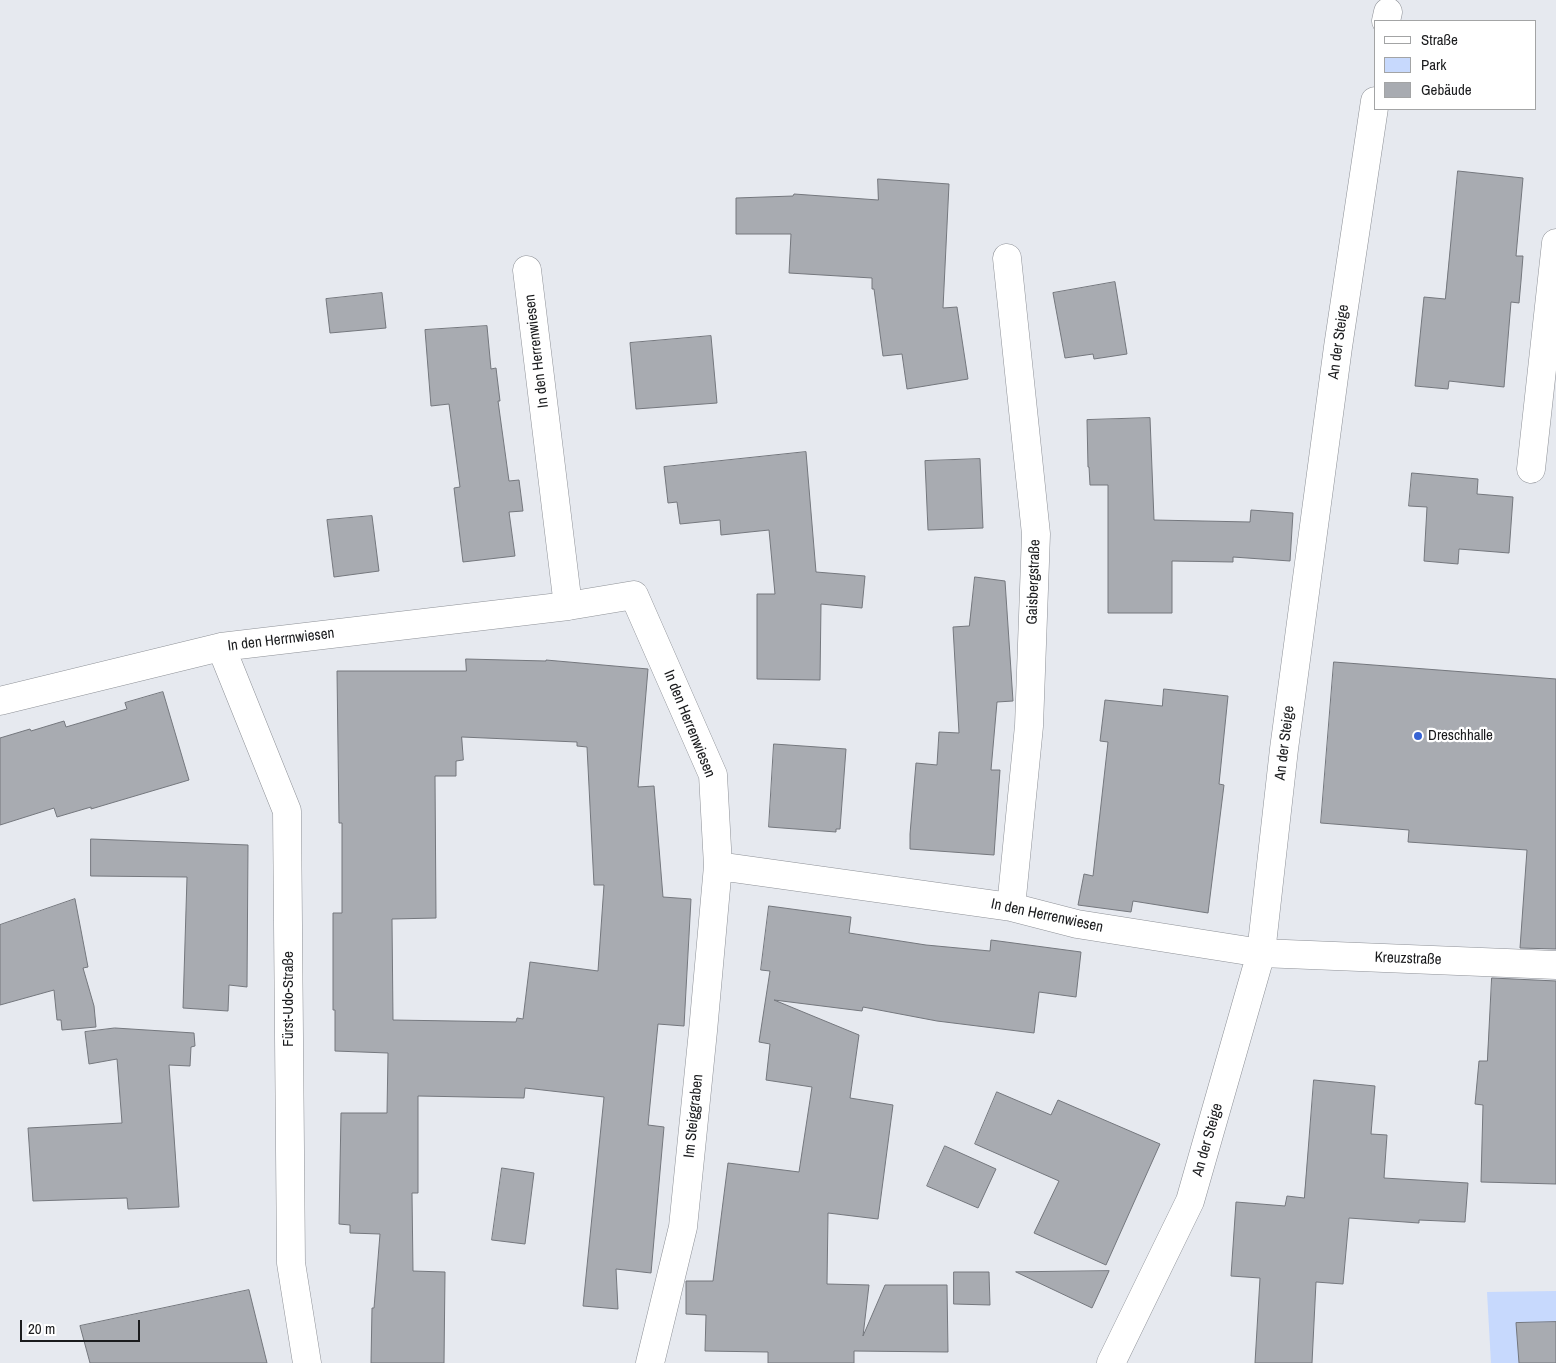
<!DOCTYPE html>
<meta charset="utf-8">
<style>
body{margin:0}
#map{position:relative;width:1556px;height:1363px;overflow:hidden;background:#e6e9ef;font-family:"Archivo Narrow",sans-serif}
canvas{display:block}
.legend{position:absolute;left:1374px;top:20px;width:162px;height:90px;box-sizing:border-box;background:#fff;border:1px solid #a3a4a5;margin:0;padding:6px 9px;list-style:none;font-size:15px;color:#1a1b1d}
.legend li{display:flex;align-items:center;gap:10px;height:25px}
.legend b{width:25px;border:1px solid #a3a4a5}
.scale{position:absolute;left:20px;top:1320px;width:120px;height:22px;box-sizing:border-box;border:2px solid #1a1b1d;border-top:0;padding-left:6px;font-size:15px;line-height:18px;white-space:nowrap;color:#1a1b1d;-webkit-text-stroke:4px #fff;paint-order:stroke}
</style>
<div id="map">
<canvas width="1556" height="1363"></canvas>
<ul class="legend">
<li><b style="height:6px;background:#fff"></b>Straße</li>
<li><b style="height:14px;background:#c7d9fd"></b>Park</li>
<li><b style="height:14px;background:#a8abb1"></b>Gebäude</li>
</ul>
<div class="scale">20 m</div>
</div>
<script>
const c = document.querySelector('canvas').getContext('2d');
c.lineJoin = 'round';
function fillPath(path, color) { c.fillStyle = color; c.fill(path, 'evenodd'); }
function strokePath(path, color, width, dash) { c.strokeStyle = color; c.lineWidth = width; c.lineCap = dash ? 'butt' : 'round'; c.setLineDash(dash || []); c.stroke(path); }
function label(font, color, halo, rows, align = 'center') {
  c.font = font + ' "Archivo Narrow",sans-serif'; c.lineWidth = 4.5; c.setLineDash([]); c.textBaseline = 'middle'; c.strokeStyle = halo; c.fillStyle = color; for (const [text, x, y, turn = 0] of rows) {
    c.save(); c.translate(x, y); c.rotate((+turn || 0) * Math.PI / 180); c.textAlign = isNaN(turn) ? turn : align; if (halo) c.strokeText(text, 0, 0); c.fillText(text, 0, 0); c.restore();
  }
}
fillPath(new Path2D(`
 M 1556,1291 L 1556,1363 L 1491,1363 L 1487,1292 Z`), '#c7d9fd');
const building = new Path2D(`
 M 1458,171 L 1523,178 L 1516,256 L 1523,256 L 1521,281 L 1519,303 L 1511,302 L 1504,387 L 1449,381 L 1448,389 L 1415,386 L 1424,297 L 1445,299 Z
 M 878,179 L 949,184 L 943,308 L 957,307 L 968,379 L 907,389 L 902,354 L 883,356 L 874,289 L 872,289 L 872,278 L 789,273 L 791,234 L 736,234 L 736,198 L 793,196 L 794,194 L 878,200 Z
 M 1115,282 L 1127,354 L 1094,359 L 1093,354 L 1065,358 L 1053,293 Z
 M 382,293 L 386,328 L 330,333 L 326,299 Z
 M 487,326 L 491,369 L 496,368 L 500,401 L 498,401 L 509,481 L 519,480 L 523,511 L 509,512 L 515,556 L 463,562 L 454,488 L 460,487 L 449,404 L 431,406 L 425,330 Z
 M 711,336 L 717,403 L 636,409 L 630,343 Z
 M 1150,418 L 1154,520 L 1250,522 L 1251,510 L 1293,513 L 1290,561 L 1233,557 L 1233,562 L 1172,561 L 1172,613 L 1108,613 L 1108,485 L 1090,485 L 1089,467 L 1088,467 L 1087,420 Z
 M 806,452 L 816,572 L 865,576 L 862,608 L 821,604 L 820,680 L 757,679 L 757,594 L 775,594 L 769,530 L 721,535 L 720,520 L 680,524 L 677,502 L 668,503 L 664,467 Z
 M 980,459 L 983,528 L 928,530 L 925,461 Z
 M 1412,473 L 1478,479 L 1477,494 L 1513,497 L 1509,553 L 1459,549 L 1458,564 L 1424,561 L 1427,507 L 1409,506 Z
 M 372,516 L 379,571 L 334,577 L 327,520 Z
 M 975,577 L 1005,581 L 1013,701 L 997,702 L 991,770 L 1000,770 L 994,855 L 910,849 L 910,834 L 916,763 L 937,765 L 939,732 L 959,733 L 953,627 L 969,626 Z
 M 466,659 L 546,661 L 546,660 L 648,669 L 638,787 L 654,786 L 663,897 L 691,899 L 684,1026 L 658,1024 L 648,1125 L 664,1127 L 651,1273 L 616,1269 L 618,1309 L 583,1306 L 604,1097 L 525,1088 L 524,1098 L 418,1096 L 418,1193 L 412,1193 L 413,1271 L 445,1272 L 444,1363 L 371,1363 L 372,1308 L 374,1308 L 380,1234 L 350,1233 L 350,1225 L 339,1224 L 341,1113 L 387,1113 L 388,1053 L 335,1051 L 335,1010 L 333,1010 L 333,913 L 342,913 L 342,823 L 339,823 L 337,671 L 466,671 ZM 462,737 L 577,742 L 577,746 L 587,747 L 594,885 L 604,885 L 598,971 L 530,962 L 523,1019 L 517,1018 L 516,1022 L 393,1020 L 392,919 L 436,918 L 435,776 L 456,776 L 456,761 L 463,760 Z
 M 1334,662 L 1556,679 L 1556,949 L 1520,948 L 1527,850 L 1408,842 L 1409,830 L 1321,823 Z
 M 1164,689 L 1228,696 L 1219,784 L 1224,785 L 1208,913 L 1133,901 L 1131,912 L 1078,905 L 1084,874 L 1093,876 L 1108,742 L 1100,741 L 1105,700 L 1162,706 Z
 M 163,692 L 189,780 L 91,809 L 91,807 L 57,817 L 54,808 L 0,825 L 0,738 L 30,729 L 31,731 L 64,721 L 66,727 L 127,709 L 125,703 Z
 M 774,744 L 846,749 L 840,829 L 836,829 L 836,832 L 769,827 Z
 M 91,839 L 248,845 L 247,987 L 229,985 L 228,1011 L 183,1008 L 187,877 L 91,876 Z
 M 75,899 L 88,967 L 83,968 L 94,1006 L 96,1027 L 62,1030 L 61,1020 L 57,1020 L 54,990 L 0,1005 L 0,925 Z
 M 769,906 L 851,917 L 849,933 L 926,945 L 990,951 L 991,940 L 1081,952 L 1076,997 L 1039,992 L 1034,1033 L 937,1021 L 863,1007 L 862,1011 L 774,1000 L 859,1035 L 850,1098 L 893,1105 L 878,1219 L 828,1213 L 827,1284 L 869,1285 L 863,1336 L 885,1285 L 947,1285 L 948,1352 L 854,1351 L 854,1363 L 768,1363 L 768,1352 L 705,1351 L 706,1315 L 686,1314 L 686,1281 L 713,1281 L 728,1163 L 799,1172 L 812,1087 L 766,1080 L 770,1044 L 759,1042 L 770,971 L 761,970 Z
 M 1492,978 L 1556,981 L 1556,1184 L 1481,1182 L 1483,1105 L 1475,1104 L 1479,1061 L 1487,1061 Z
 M 115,1028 L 194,1033 L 195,1046 L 191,1047 L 190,1066 L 169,1065 L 179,1207 L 128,1209 L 127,1198 L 33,1201 L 28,1128 L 122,1123 L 117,1059 L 89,1064 L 85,1032 Z
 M 1314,1080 L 1375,1086 L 1371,1134 L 1387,1135 L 1384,1178 L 1468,1183 L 1465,1222 L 1419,1220 L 1419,1223 L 1349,1218 L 1343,1284 L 1316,1282 L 1312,1363 L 1255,1363 L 1260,1278 L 1231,1276 L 1236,1202 L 1285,1206 L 1287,1196 L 1304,1198 Z
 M 997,1092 L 1051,1115 L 1058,1100 L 1160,1144 L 1106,1265 L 1034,1233 L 1059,1181 L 975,1144 Z
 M 945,1146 L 996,1169 L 978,1208 L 927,1186 Z
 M 502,1168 L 534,1173 L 525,1244 L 492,1240 Z
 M 1109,1271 L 1092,1308 L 1016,1272 Z
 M 954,1272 L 989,1272 L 990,1305 L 954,1304 Z
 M 249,1290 L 267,1363 L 90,1363 L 80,1326 Z
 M 1556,1322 L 1556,1363 L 1519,1363 L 1516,1323 Z`);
fillPath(building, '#a8abb1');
strokePath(building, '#74777d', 1);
const minor = new Path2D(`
 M 1386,21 L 1388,12
 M 1007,258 L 1036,534 L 1029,726 L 1011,907
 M 527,270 L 568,606
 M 1531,469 L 1556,243
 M 221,647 L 287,811 L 291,1263 L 307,1363
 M 0,701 L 221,647 L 568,606 L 634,595 L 713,775 L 718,866 L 703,1031 L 683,1227 L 650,1363
 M 718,866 L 1011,907 L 1077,924 L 1261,953 L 1556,965
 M 1111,1363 L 1190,1201 L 1261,953 L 1284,749 L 1338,347 L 1375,101`);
strokePath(minor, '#8e9197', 29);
strokePath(minor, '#fff', 28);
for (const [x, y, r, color] of [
 [1418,736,5,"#3763d3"]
]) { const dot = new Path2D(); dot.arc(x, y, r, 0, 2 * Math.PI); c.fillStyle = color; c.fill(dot); strokePath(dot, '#fff', 2); }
label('15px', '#1a1b1d', '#fff', [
 ["An der Steige",1339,342,-82],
 ["In den Herrenwiesen",537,351,-97],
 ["Gaisbergstraße",1034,582,-88],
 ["In den Herrnwiesen",281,640,-7],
 ["In den Herrenwiesen",689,724,68],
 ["An der Steige",1285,743,-83],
 ["In den Herrenwiesen",1047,916,12],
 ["Kreuzstraße",1408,959,2],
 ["Fürst-Udo-Straße",289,999,-90],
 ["Im Steiggraben",694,1116,-84],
 ["An der Steige",1208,1140,-74]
]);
label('15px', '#1a1b1d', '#fff', [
 ["Dreschhalle",1428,736]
], 'left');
</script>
